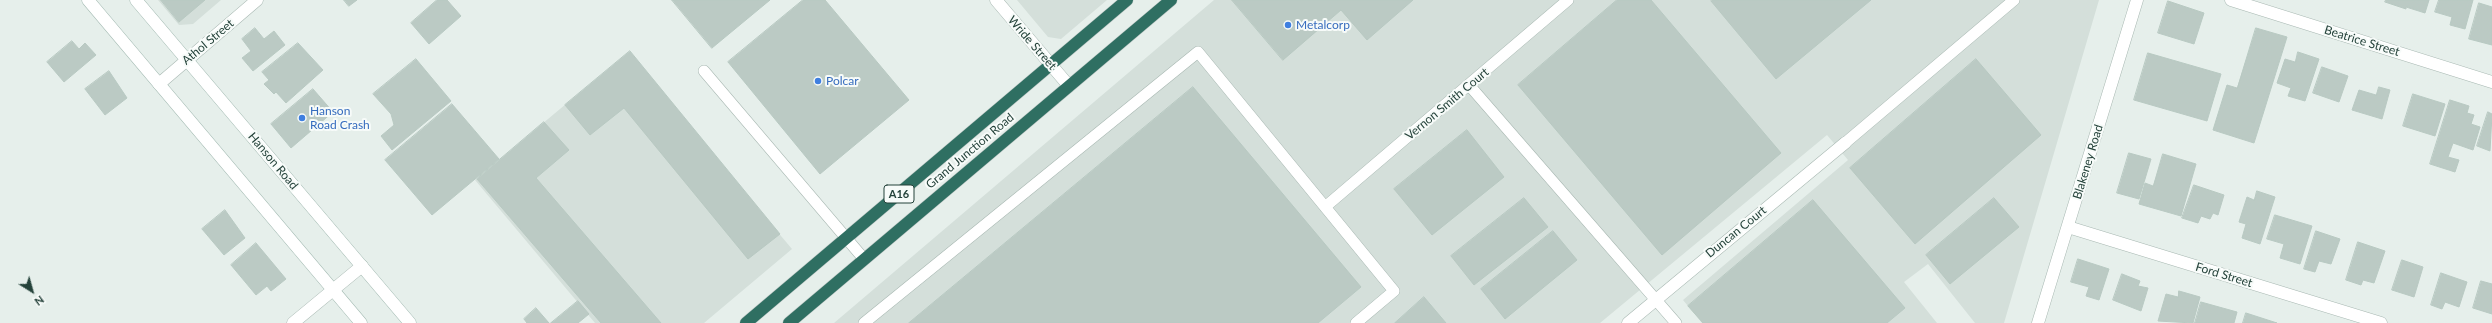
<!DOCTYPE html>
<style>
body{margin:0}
#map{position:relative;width:2492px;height:323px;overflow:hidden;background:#e6efeb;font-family:Lato,sans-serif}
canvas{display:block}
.north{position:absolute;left:12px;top:271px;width:40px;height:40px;-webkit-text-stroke:3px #f7fbf9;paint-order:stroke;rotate:143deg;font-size:11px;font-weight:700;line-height:16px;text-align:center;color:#24423a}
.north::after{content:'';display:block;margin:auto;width:14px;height:18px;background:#24423a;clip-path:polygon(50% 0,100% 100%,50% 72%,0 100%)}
</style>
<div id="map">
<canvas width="2492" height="323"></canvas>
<div class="north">N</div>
</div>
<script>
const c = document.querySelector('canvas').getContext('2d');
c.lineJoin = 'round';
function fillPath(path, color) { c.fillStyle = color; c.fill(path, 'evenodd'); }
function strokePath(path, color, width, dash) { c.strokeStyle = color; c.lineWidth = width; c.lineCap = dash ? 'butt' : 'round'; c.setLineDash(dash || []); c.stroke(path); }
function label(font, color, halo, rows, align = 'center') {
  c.font = font + ' Lato,sans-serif'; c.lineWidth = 4; c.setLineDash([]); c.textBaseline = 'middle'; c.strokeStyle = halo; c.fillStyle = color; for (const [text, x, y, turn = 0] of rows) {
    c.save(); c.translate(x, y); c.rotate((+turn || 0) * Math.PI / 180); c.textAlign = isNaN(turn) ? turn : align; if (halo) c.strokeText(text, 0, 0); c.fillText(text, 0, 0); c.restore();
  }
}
fillPath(new Path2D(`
 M 158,0 L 221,0 L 193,24 L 179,25 Z
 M 1017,0 L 1107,0 L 1061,39 L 1048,37 Z
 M 1214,0 L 2099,0 L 2004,323 L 1975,323 L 1928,264 L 1904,282 L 1937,323 L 1702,323 L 1683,300 L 1848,160 L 1827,135 L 1600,323 L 834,323 Z
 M 627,53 L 792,249 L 704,323 L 595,323 L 475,180 Z`), '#d4dfda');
const building = new Path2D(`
 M 161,0 L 205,0 L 179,22 Z
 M 344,0 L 357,0 L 349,6 Z
 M 437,0 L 447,0 L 461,16 L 429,44 L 411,23 Z
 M 672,0 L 770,0 L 712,48 Z
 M 803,0 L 825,0 L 909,100 L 820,174 L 728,62 Z
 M 1232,0 L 1413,0 L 1367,40 L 1341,10 L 1283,60 Z
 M 1617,0 L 1651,0 L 1781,153 L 1662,255 L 1518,85 Z
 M 1712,0 L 1871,0 L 1776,79 L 1711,1 Z
 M 2386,0 L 2429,0 L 2425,13 L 2406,7 L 2406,9 L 2385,2 Z
 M 2439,0 L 2473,0 L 2465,29 L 2450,25 L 2452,17 L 2435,12 Z
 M 2168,1 L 2204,13 L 2194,44 L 2158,33 Z
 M 2479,3 L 2492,7 L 2492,45 L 2469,39 Z
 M 255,28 L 264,39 L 274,31 L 285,45 L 253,71 L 242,58 L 251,51 L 242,39 Z
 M 2256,28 L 2287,37 L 2254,143 L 2213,130 L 2227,85 L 2237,88 Z
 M 72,41 L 79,49 L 85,43 L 96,55 L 64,82 L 47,62 Z
 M 298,43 L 323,70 L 286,103 L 276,92 L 274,94 L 264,84 L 269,80 L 262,72 Z
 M 630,51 L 780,234 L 748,259 L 624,108 L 590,135 L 565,105 Z
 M 2298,52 L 2319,59 L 2305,101 L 2288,96 L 2291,88 L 2277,83 L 2285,59 L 2295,62 Z
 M 2148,53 L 2221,74 L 2207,121 L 2134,100 Z
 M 416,59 L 451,101 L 392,150 L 381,136 L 394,125 L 391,114 L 373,94 Z
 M 1976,59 L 2041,135 L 1915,244 L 1850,168 Z
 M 2322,67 L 2348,76 L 2339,102 L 2313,93 Z
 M 109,71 L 127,98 L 105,115 L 85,89 Z
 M 1193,87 L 1361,287 L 1318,323 L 909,323 Z
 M 2379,87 L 2390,90 L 2382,119 L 2352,110 L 2359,90 L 2376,95 Z
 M 313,89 L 333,112 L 291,148 L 271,124 Z
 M 2413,94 L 2445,104 L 2435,136 L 2403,126 Z
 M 2450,100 L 2469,106 L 2467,113 L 2474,115 L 2471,124 L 2480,127 L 2473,150 L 2453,143 L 2448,157 L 2459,160 L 2455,172 L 2430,164 Z
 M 452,104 L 499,159 L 432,215 L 385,160 Z
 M 2488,112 L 2492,114 L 2490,151 L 2477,146 Z
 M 544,122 L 569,150 L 536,178 L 661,323 L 601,323 L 477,179 Z
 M 1467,130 L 1504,177 L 1432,235 L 1394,189 Z
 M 2129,153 L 2151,159 L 2139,199 L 2117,193 Z
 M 2163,154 L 2196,164 L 2181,216 L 2139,204 L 2145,183 L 2153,186 Z
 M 2194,185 L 2224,195 L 2218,215 L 2213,213 L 2210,219 L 2201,216 L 2198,223 L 2182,218 Z
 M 2257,191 L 2275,197 L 2260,244 L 2242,238 L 2246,224 L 2239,222 L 2247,197 L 2254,200 Z
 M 1524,198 L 1548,227 L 1474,285 L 1451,256 Z
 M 1994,198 L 2019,227 L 1950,284 L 1926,255 Z
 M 1813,200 L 1905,308 L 1887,323 L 1703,323 L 1688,306 Z
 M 225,210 L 245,238 L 224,255 L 202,229 Z
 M 2275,215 L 2312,226 L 2300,264 L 2280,258 L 2284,244 L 2267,239 Z
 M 1553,231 L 1577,260 L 1505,319 L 1481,289 Z
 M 2316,231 L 2340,239 L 2331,264 L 2319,261 L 2315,272 L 2304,269 Z
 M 2358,242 L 2385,251 L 2374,283 L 2363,280 L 2361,285 L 2346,280 Z
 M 256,243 L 286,279 L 271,291 L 267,286 L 256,295 L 231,265 Z
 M 2078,259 L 2109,269 L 2099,300 L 2086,296 L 2089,287 L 2071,282 Z
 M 2402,260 L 2423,267 L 2414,297 L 2392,290 Z
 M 2441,273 L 2467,282 L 2459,307 L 2445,302 L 2442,309 L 2431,305 Z
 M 2122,274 L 2140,281 L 2138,286 L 2148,288 L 2141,311 L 2113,300 Z
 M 2481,281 L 2492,284 L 2492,314 L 2473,308 Z
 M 2179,291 L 2200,297 L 2193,323 L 2158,321 L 2166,294 L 2178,297 Z
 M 1424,297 L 1446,323 L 1395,323 Z
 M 578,301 L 589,314 L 578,323 L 551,323 Z
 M 2201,302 L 2237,312 L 2234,323 L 2195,323 Z
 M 536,308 L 549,323 L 527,323 L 524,319 Z
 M 2246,313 L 2277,323 L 2243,323 Z`);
fillPath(building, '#bbcac4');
strokePath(building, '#b8c9c2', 1);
const lane = new Path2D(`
 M 704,71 L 864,259
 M 1469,85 L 1676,323
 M 1845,143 L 2014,0
 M 1325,207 L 1568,0
 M 864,323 L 1198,52 L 1394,291 L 1356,323`);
const street = new Path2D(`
 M 996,0 L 1069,86
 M 2231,0 L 2492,82
 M 159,84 L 257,0
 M 2068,227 L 2381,323
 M 293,323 L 362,266
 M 1628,323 L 1845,143
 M 2038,323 L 2137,0`);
const secondary = new Path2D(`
 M 88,0 L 361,323
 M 136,0 L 410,323`);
const highway = new Path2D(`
 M 746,323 L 1127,0
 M 789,323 L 1171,0`);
strokePath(lane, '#a8b8b2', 12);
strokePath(street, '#a8b8b2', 13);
strokePath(secondary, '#a4bbb3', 13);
strokePath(highway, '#c2cac8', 13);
strokePath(lane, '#fff', 11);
strokePath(street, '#fff', 12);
strokePath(secondary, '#fff', 12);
strokePath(highway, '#2f6f62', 12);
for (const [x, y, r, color] of [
 [1288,25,4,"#3f7fe0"],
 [818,81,4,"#3f7fe0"],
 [302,118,4,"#3f7fe0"]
]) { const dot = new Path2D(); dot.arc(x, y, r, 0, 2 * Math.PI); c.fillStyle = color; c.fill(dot); strokePath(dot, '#f7fbf9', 1.5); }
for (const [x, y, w] of [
 [899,194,30]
]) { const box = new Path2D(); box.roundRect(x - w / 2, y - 9, w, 18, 3); c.fillStyle = '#f7fbf9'; c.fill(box); strokePath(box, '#24423a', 1); }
label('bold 11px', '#24423a', null, [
 ["A16",899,194]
]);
label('12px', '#366cbe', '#f7fbf9', [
 ["Metalcorp",1296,25],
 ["Polcar",826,81],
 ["Hanson",310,111],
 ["Road Crash",310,125]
], 'left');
label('12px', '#24423a', '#f7fbf9', [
 ["Beatrice Street",2362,41,17],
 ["Athol Street",208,42,-40],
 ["Wride Street",1032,43,49],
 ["Vernon Smith Court",1447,104,-40],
 ["Grand Junction Road",970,151,-40],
 ["Hanson Road",273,161,50],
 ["Blakeney Road",2088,162,-73],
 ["Duncan Court",1736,232,-39],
 ["Ford Street",2224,275,17]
]);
</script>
